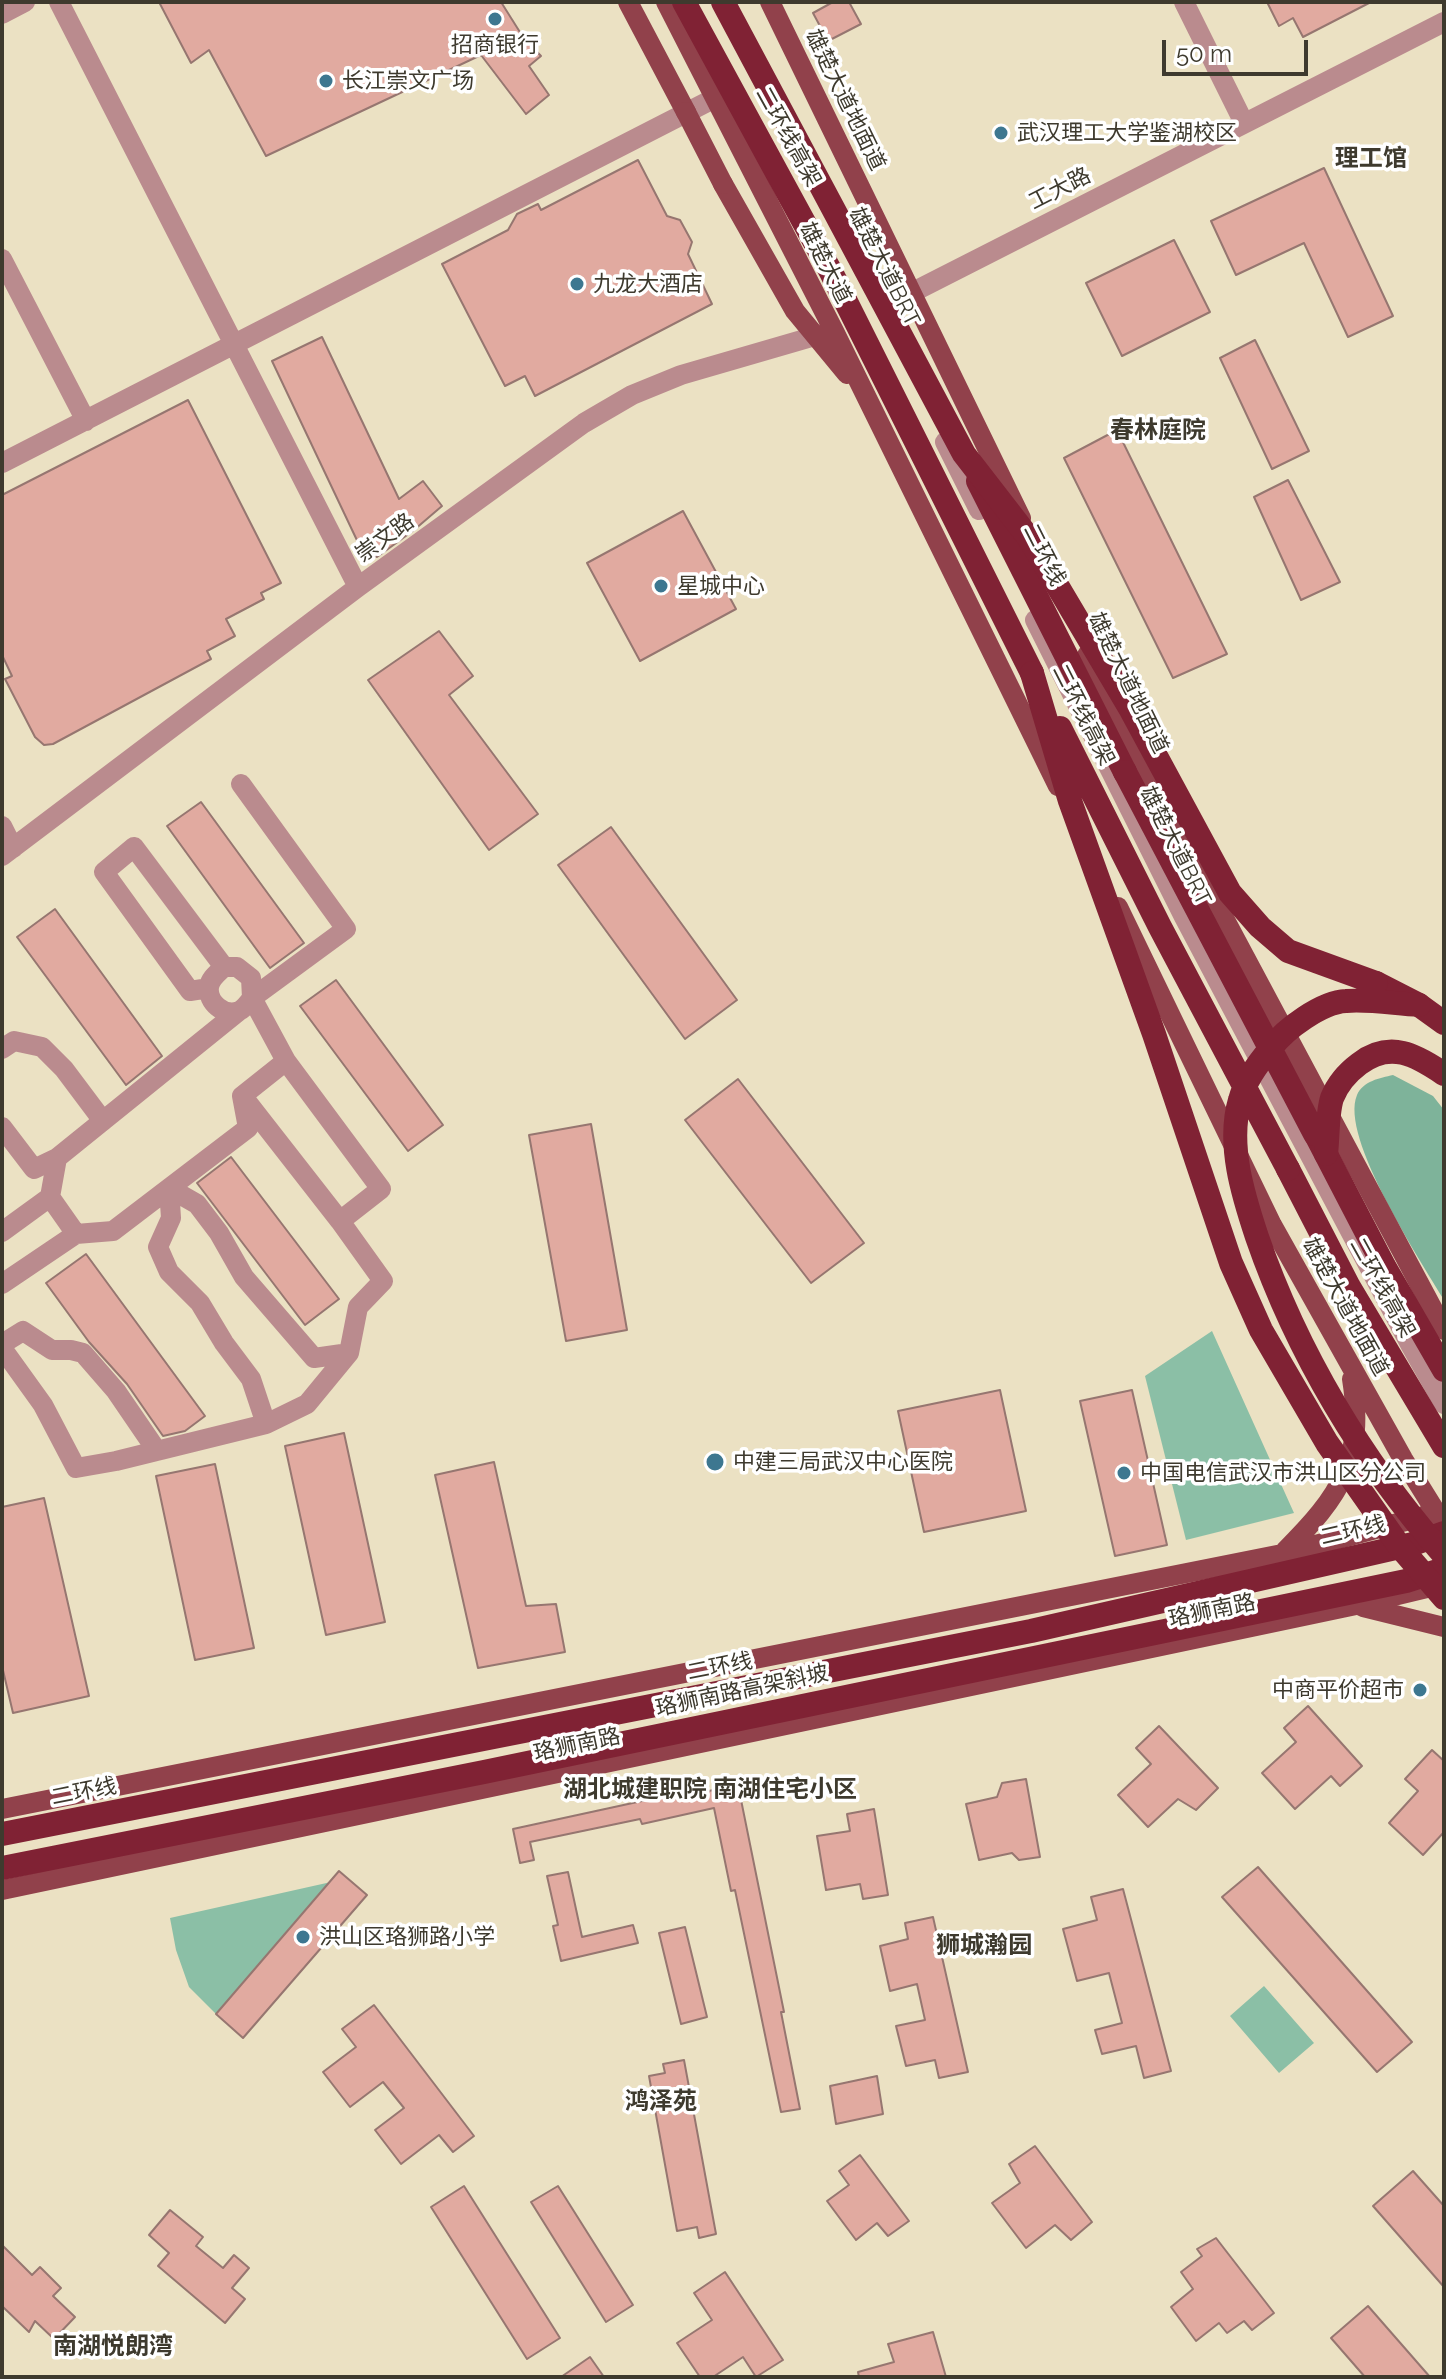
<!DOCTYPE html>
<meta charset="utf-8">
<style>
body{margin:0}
#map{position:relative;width:1446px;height:2379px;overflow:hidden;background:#ebe1c3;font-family:Raleway,sans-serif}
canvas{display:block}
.frame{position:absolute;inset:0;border:4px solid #3e3a2e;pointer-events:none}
.scale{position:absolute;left:1162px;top:40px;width:146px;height:36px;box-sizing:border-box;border:4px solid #3e3a2e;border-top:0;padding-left:10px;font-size:24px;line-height:28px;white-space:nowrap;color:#3e3a2e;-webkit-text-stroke:6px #fff;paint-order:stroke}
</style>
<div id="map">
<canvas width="1446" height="2379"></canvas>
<div class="frame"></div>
<div class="scale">50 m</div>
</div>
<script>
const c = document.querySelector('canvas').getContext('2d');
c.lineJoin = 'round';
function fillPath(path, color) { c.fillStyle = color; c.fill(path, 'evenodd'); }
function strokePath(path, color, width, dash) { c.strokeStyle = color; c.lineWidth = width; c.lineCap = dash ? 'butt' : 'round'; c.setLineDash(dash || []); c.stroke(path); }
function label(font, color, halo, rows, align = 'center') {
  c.font = font + ' Raleway,"Noto Sans SC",sans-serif'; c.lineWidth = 7; c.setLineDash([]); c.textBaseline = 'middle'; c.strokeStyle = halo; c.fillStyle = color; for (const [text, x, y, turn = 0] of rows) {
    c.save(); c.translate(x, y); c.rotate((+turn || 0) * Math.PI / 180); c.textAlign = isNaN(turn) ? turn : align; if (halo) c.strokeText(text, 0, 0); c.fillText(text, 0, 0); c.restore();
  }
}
fillPath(new Path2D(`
 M 1212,1331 L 1294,1513 L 1186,1540 L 1145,1376 Z
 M 331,1882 L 216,2014 L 189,1987 L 176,1950 L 170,1918 Z
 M 1264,1986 L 1314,2043 L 1279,2073 L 1230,2016 Z`), '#8bbfa6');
fillPath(new Path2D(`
 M 1393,1075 L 1433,1096 L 1444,1110 L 1444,1300 C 1421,1261 1339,1137 1357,1095 C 1363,1081 1380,1078 1393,1075 Z`), '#7eb39a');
const building = new Path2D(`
 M 159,2 L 501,2 L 523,37 L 541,56 L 529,66 L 549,95 L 526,114 L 481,55 L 266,156 L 209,50 L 191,63 Z
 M 833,2 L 849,2 L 861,24 L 828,41 L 813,13 Z
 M 1267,2 L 1371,2 L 1303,37 L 1293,18 L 1279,26 Z
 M 638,160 L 667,216 L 680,220 L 692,242 L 688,254 L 712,304 L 535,396 L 525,376 L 505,386 L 442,264 L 508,230 L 517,214 L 538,204 L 541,210 Z
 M 1324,168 L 1393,316 L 1348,337 L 1304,243 L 1236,275 L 1211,221 Z
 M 1174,240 L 1210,312 L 1122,356 L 1086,283 Z
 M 322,337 L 399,499 L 423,481 L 442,506 L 414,530 L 377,557 L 363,553 L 272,361 Z
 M 1255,340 L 1309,451 L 1272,469 L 1220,358 Z
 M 188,400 L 281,583 L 261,593 L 264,599 L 226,619 L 235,636 L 207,651 L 211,659 L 53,744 L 44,745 L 35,737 L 5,679 L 12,676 L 2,655 L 2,495 Z
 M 1117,430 L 1227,654 L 1173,678 L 1064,458 Z
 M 1288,480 L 1340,582 L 1301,600 L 1254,497 Z
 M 683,511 L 736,609 L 640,661 L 587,563 Z
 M 439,631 L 473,676 L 449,695 L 538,814 L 489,850 L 368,680 Z
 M 201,802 L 304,943 L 270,968 L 167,826 Z
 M 611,827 L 737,1000 L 685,1039 L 558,865 Z
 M 55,909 L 162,1056 L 126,1085 L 17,937 Z
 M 336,980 L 443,1125 L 408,1151 L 300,1006 Z
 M 738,1079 L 864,1243 L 811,1283 L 685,1120 Z
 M 591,1124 L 627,1330 L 566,1341 L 529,1135 Z
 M 231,1157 L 339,1299 L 305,1325 L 197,1183 Z
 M 86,1254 L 205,1416 L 185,1431 L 163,1436 L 127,1384 L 89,1342 L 46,1283 Z
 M 1000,1390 L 1026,1511 L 924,1532 L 898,1411 Z
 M 1132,1390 L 1167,1545 L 1115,1556 L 1080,1401 Z
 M 344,1433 L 385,1622 L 326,1635 L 285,1446 Z
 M 494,1462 L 526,1606 L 556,1604 L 565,1652 L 478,1668 L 435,1475 Z
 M 215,1464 L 254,1648 L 195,1660 L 156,1476 Z
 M 44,1498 L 89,1696 L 13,1713 L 2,1666 L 2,1507 Z
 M 1308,1706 L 1362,1766 L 1340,1786 L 1331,1776 L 1295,1809 L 1262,1773 L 1296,1742 L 1284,1728 Z
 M 1159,1726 L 1218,1788 L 1196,1810 L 1178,1799 L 1148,1827 L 1118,1795 L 1151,1764 L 1136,1748 Z
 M 1432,1750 L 1444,1761 L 1444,1832 L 1423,1855 L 1389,1823 L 1418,1791 L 1405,1779 Z
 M 1026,1779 L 1040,1857 L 1019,1860 L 1012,1853 L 979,1860 L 966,1804 L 997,1797 L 1002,1783 Z
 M 738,1785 L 784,2012 L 781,2012 L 800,2109 L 781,2112 L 735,1890 L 731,1891 L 714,1808 L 642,1824 L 640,1819 L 530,1842 L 534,1860 L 520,1863 L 513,1829 L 688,1791 L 689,1795 Z
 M 874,1809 L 888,1895 L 863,1899 L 860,1884 L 826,1890 L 817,1836 L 850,1831 L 847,1814 Z
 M 1258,1867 L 1412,2042 L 1377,2072 L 1222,1897 Z
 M 339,1871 L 367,1895 L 243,2038 L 216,2014 Z
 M 568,1872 L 582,1937 L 633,1925 L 638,1943 L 561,1961 L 553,1926 L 558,1925 L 547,1876 Z
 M 1123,1889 L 1171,2071 L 1144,2078 L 1136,2046 L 1102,2054 L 1095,2030 L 1122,2023 L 1109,1973 L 1077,1981 L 1063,1929 L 1097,1920 L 1091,1897 Z
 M 933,1917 L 968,2072 L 939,2078 L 935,2060 L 906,2066 L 896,2026 L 925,2020 L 917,1984 L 890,1991 L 880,1946 L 908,1939 L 905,1923 Z
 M 685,1927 L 707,2017 L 681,2024 L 659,1933 Z
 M 374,2005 L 474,2136 L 453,2152 L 439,2135 L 401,2164 L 375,2130 L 404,2108 L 383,2082 L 350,2107 L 323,2072 L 356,2047 L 342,2029 Z
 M 684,2060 L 716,2234 L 699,2238 L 697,2227 L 677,2231 L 649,2076 L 665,2073 L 663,2064 Z
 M 877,2076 L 883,2114 L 836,2124 L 830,2086 Z
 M 1035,2146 L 1092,2222 L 1071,2240 L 1055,2225 L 1026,2248 L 992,2203 L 1020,2183 L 1009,2164 Z
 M 860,2155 L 909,2221 L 888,2236 L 877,2223 L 856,2240 L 827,2201 L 849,2185 L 839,2171 Z
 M 1413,2171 L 1444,2206 L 1444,2287 L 1373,2206 Z
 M 464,2186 L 560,2338 L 527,2359 L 431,2207 Z
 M 558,2186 L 633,2305 L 606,2322 L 531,2202 Z
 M 170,2210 L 203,2237 L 196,2246 L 223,2268 L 234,2255 L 249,2268 L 232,2288 L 245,2299 L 225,2323 L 158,2266 L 169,2253 L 149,2235 Z
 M 1216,2238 L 1274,2313 L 1252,2330 L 1244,2321 L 1227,2333 L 1219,2323 L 1196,2341 L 1171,2307 L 1193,2289 L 1181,2272 L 1202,2256 L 1197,2249 Z
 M 2,2245 L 32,2275 L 40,2267 L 61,2288 L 53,2296 L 75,2317 L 54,2339 L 35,2321 L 29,2332 L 2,2306 Z
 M 725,2272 L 783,2360 L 756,2377 L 743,2357 L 713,2377 L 700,2377 L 677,2343 L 712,2320 L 694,2293 Z
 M 1368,2306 L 1430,2377 L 1365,2377 L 1331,2338 Z
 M 933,2332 L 946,2377 L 859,2377 L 858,2372 L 894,2362 L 888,2344 Z
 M 590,2357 L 604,2377 L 561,2377 Z`);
fillPath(building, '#e1aaa0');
strokePath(building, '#967670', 2);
strokePath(new Path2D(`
 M 59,2 L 358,587
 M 1184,2 L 1244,123
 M 2,14 L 25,2
 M 2,259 L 86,421
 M 913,292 L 1444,22
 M 945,442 L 979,510
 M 2,463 L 715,98
 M 1035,620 L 1184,917 L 1411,1346 L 1444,1404
 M 2,826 L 13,848
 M 2,856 L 358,587 L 584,423 L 632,395 L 681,375 L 829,332
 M 209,988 L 190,991 L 104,872 L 134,847 L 224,967 L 237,967 L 251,978 L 252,998 C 249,1002 244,1009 239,1011 C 224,1017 207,1002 209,987 C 210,978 218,973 224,967
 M 239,1011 L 57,1158 L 50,1197 L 76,1234 L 113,1231 L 248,1128 L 242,1096 L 286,1061 L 252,998 L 346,929 L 241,784
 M 2,1049 L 14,1041 L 42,1047 L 64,1069 L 103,1121
 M 244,1098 L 340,1221 L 381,1189 L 286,1061
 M 2,1127 L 34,1169 L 57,1158
 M 340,1221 L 383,1281 L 358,1307 L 349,1353 L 307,1404 L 266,1424 L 251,1379 L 224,1343 L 200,1303 L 169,1272 L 158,1247 L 171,1218 L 169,1188 L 197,1204 L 219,1233 L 244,1277 L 314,1358 L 349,1353
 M 2,1232 L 50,1197
 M 2,1284 L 76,1234
 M 2,1344 L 23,1331 L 52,1350 L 71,1350 L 83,1353 L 116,1391 L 157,1451
 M 2,1348 L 43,1405 L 76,1468 L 116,1461 L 266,1424`), '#ba8b8e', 20);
strokePath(new Path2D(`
 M 628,2 L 686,112
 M 666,2 L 834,331 L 1058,786
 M 770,2 L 1021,518
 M 723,184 L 795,311 L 847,374
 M 1087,655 L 1122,727 L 1444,1330
 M 1118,907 L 1272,1225 L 1403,1459 L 1444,1525
 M 1285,1551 C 1340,1496 1365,1460 1352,1379
 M 1363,1607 L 1444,1627
 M 2,1809 L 1282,1554 L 1428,1515
 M 2,1890 L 1356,1605 L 1444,1584`), '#91414b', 20);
strokePath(new Path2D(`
 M 684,2 L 831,272 L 1032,673
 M 978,481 L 1125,772
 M 1376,983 L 1419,1005 L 1444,1023
 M 1317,1137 L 1384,1266 L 1444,1370
 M 1288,1169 L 1349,1287 L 1444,1446
 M 2,1834 L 1031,1631 L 1413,1544 L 1444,1533
 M 2,1868 L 484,1772 L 1406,1581 L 1444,1569`), '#802234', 24);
strokePath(new Path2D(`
 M 686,112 L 723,184`), '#91414b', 20);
strokePath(new Path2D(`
 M 723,2 L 964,454 L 1029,538 L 1131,710 L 1230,893 L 1260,927 L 1288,951 L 1376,983
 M 1032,673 L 1070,801 L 1154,1034 L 1231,1263 L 1261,1330 L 1327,1443 L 1400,1547 L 1444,1598
 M 1060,728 L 1160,927 L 1288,1169
 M 1125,772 L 1315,1134
 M 1419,1005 C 1396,1004 1370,999 1346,1001 C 1322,1002 1285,1029 1271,1048 C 1258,1063 1245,1081 1240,1100 C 1227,1144 1243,1195 1257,1237 C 1297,1353 1363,1463 1444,1555
 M 1326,1154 C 1328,1137 1327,1114 1332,1098 C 1338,1083 1347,1073 1359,1064 C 1390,1040 1416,1055 1444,1074`), '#802234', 24);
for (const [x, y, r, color] of [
 [495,19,8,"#3d7790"],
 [326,81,8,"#3d7790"],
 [1001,133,8,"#3d7790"],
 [577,284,8,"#3d7790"],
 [661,586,8,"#3d7790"],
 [715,1462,10,"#3d7790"],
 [1124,1473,8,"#3d7790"],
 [1420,1690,8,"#3d7790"],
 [303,1937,8,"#3d7790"]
]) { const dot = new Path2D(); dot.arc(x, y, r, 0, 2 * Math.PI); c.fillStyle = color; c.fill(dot); strokePath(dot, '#fff', 3); }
label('22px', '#3e3a2e', '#fff', [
 ["招商银行",495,45,"center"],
 ["长江崇文广场",342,81],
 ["武汉理工大学鉴湖校区",1017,133],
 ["九龙大酒店",593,284],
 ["星城中心",677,586],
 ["中建三局武汉中心医院",733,1462],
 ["中国电信武汉市洪山区分公司",1140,1473],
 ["中商平价超市",1404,1690,"right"],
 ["洪山区珞狮路小学",319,1937]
], 'left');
label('22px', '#3e3a2e', '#fff', [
 ["雄楚大道地面道",845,100,64],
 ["二环线高架",788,137,61],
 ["工大路",1060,189,-27],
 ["雄楚大道",825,263,63],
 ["雄楚大道BRT",884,267,63],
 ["崇文路",385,538,-36],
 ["二环线",1044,555,63],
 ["雄楚大道地面道",1128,683,64],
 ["二环线高架",1083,715,63],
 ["雄楚大道BRT",1175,846,63],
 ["二环线高架",1382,1288,61],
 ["雄楚大道地面道",1345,1307,61],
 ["二环线",1353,1531,-13],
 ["珞狮南路",1212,1611,-12],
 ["二环线",720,1667,-11],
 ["珞狮南路高架斜坡",742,1691,-12],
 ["珞狮南路",577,1745,-12],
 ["二环线",84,1792,-11]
]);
label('bold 24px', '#3e3a2e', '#fff', [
 ["理工馆",1371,159],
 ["春林庭院",1158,431],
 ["湖北城建职院 南湖住宅小区",710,1790],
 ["狮城瀚园",984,1946],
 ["鸿泽苑",661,2102],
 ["南湖悦朗湾",113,2347]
]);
</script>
